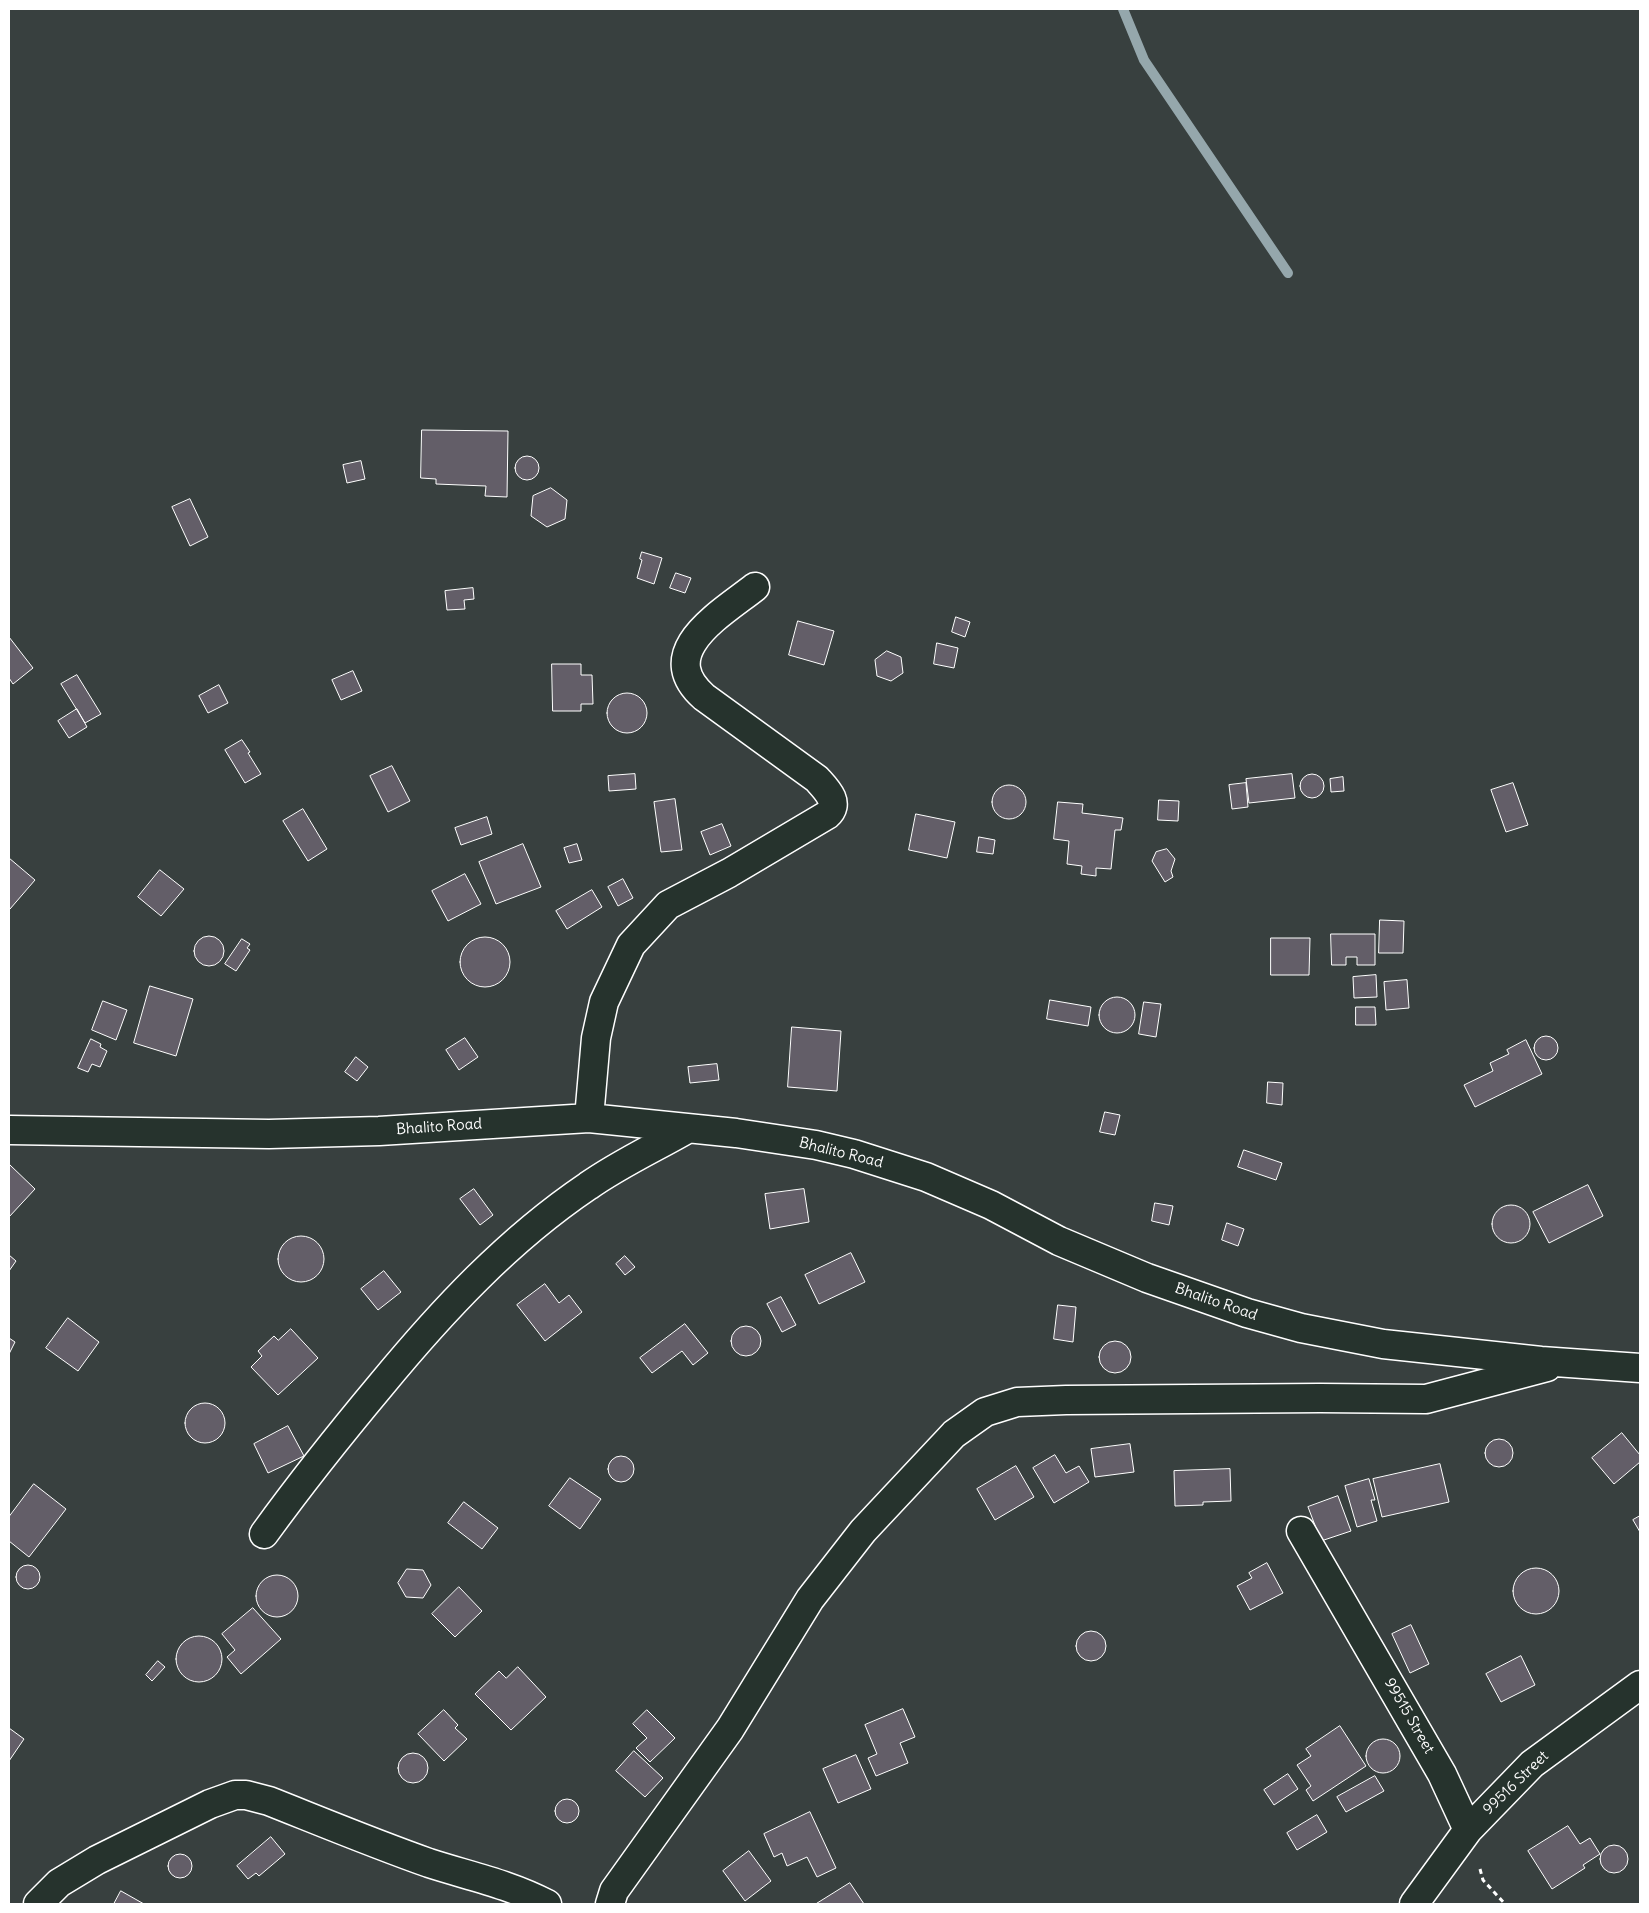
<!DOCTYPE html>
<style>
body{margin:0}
#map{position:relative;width:1649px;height:1913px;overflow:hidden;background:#38403f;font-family:Delius,sans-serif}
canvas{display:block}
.frame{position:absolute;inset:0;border:10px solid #fff;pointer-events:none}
</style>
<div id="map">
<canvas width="1649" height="1913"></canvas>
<div class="frame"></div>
</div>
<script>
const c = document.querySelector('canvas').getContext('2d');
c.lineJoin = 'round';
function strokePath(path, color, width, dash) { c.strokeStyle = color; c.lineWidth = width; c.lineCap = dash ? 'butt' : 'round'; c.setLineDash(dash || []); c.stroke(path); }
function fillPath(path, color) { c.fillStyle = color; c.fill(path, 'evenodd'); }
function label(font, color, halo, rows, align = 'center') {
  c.font = font + ' Delius,sans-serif'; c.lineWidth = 4.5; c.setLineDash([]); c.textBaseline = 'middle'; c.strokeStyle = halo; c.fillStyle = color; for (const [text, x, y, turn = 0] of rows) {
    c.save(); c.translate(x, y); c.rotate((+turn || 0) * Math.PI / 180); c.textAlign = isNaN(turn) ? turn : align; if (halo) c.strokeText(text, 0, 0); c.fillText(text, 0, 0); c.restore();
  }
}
strokePath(new Path2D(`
 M 1123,9 L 1144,60 L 1288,273`), '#95a7ac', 10);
const building = new Path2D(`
 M 422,430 L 508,431 L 507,497 L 485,496 L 486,486 L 436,484 L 436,479 L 421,478 Z
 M515 468a12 12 0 1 1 24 0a12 12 0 1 1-24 0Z
 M 361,461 L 365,479 L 347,483 L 343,465 Z
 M 551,488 L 567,500 L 565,519 L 547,527 L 531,516 L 533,496 Z
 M 190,499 L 208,537 L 190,546 L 172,507 Z
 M 642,552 L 662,558 L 654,584 L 637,578 L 642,560 L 640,559 Z
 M 676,573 L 691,578 L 685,593 L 670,588 Z
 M 473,588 L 474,599 L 464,600 L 465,609 L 447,610 L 445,591 Z
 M 956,617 L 970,622 L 965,637 L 952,632 Z
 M 798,621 L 834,631 L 824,665 L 789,655 Z
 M 9,637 L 33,668 L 13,684 L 9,678 Z
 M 937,643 L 958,648 L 954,668 L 934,664 Z
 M 887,651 L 901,657 L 903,673 L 891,681 L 877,676 L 875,660 Z
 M 552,664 L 581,664 L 581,675 L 592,675 L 593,704 L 581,704 L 581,711 L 553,711 Z
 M 353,671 L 362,691 L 341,700 L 332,680 Z
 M 77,675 L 101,714 L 85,723 L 61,684 Z
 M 219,685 L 228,703 L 208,713 L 199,696 Z
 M607 713a20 20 0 1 1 40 0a20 20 0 1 1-40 0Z
 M 77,709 L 87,727 L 69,738 L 58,721 Z
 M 242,740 L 250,752 L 248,753 L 261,774 L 245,783 L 225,750 Z
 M 392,766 L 410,801 L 388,812 L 370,776 Z
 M1300 786a12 12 0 1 1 24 0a12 12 0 1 1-24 0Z
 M 635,774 L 636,789 L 609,791 L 608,776 Z
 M 1292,774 L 1295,798 L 1249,803 L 1246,779 Z
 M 1343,777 L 1344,791 L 1331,792 L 1330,779 Z
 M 1246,783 L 1248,807 L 1232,809 L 1229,785 Z
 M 1513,783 L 1528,825 L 1506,832 L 1491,790 Z
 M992 802a17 17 0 1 1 34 0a17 17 0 1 1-34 0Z
 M 675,799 L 682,850 L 661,852 L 654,802 Z
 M 1159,800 L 1179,801 L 1178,821 L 1158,820 Z
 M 1058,802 L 1083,804 L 1082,813 L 1123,818 L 1121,830 L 1115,830 L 1111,869 L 1096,868 L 1096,876 L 1081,874 L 1082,866 L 1067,864 L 1069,841 L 1054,839 Z
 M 303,809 L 327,849 L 308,861 L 283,821 Z
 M 916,814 L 955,822 L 947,858 L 909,850 Z
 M 487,817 L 492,834 L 461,845 L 455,828 Z
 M 722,824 L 731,846 L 710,855 L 701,832 Z
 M 979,837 L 995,840 L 993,854 L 977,852 Z
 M 523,844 L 541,887 L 496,904 L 479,862 Z
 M 577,844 L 582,860 L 569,863 L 564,848 Z
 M 1167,849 L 1175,859 L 1171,871 L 1173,877 L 1165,882 L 1152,861 L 1156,852 Z
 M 9,858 L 35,880 L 10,909 L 9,908 Z
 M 160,870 L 184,889 L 161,916 L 138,897 Z
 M 465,874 L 481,904 L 448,921 L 432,891 Z
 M 623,879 L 633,898 L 618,906 L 608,887 Z
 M 592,890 L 602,907 L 567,929 L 556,911 Z
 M 1380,920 L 1404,921 L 1403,953 L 1379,953 Z
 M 1331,934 L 1375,934 L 1375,965 L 1357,965 L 1357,957 L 1346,957 L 1346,965 L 1332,965 Z
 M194 951a15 15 0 1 1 30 0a15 15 0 1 1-30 0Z
 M460 962a25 25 0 1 1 50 0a25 25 0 1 1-50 0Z
 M 1271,938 L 1310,938 L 1309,975 L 1271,975 Z
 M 242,939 L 250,944 L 247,948 L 250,950 L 236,971 L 225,964 Z
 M 1376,975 L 1377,997 L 1354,998 L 1353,977 Z
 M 1407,980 L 1409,1008 L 1386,1010 L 1384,982 Z
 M 150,986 L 193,999 L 176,1056 L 134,1043 Z
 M1099 1015a18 18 0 1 1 36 0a18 18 0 1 1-36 0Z
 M 1050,1000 L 1091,1007 L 1088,1026 L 1047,1019 Z
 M 103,1001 L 127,1010 L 116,1040 L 92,1030 Z
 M 1144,1002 L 1161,1004 L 1156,1037 L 1139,1034 Z
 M 1356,1007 L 1375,1007 L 1376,1025 L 1356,1025 Z
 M 792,1027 L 841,1031 L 837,1091 L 788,1087 Z
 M1534 1048a12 12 0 1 1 24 0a12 12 0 1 1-24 0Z
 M 465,1038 L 478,1057 L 459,1070 L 446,1050 Z
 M 91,1039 L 101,1044 L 100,1047 L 107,1051 L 100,1067 L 92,1064 L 88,1072 L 78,1068 Z
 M 1526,1040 L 1542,1074 L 1475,1107 L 1464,1085 L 1493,1071 L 1490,1063 L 1509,1054 L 1507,1050 Z
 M 356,1057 L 368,1067 L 357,1081 L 345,1072 Z
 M 717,1064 L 719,1080 L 690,1083 L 688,1067 Z
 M 1268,1082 L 1283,1083 L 1282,1105 L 1267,1103 Z
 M 1105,1112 L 1120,1115 L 1115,1135 L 1100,1132 Z
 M 1244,1150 L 1282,1163 L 1276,1180 L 1238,1167 Z
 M 10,1165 L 35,1189 L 9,1217 L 9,1167 Z
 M 1588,1185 L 1603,1216 L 1549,1243 L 1533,1212 Z
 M 474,1189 L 493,1215 L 480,1225 L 460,1199 Z
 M 804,1189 L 809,1222 L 770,1229 L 765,1194 Z
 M 1155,1203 L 1173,1206 L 1169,1225 L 1152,1221 Z
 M1492 1224a19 19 0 1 1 38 0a19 19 0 1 1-38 0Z
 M 1227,1223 L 1244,1229 L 1238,1246 L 1222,1240 Z
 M278 1259a23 23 0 1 1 46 0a23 23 0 1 1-46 0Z
 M 851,1253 L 865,1282 L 819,1304 L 805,1275 Z
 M 9,1255 L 16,1261 L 9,1271 Z
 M 625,1256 L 635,1267 L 625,1275 L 616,1264 Z
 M 384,1271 L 401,1292 L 378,1310 L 361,1289 Z
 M 545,1284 L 559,1303 L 569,1295 L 582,1312 L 545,1341 L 517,1305 Z
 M 781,1297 L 796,1325 L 782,1332 L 767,1304 Z
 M 1058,1305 L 1076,1307 L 1073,1342 L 1054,1339 Z
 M 68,1318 L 99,1342 L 78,1371 L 46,1348 Z
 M 685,1324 L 708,1353 L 693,1365 L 682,1351 L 652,1373 L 640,1358 Z
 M731 1341a15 15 0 1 1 30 0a15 15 0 1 1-30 0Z
 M 291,1329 L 318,1358 L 278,1395 L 251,1367 L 262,1356 L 258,1351 L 274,1336 L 278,1340 Z
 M 9,1338 L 15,1342 L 9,1354 Z
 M1099 1357a16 16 0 1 1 32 0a16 16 0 1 1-32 0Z
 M185 1423a20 20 0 1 1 40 0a20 20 0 1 1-40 0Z
 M 288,1426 L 304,1456 L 268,1473 L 254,1444 Z
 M 1622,1433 L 1640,1455 L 1640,1462 L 1614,1484 L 1592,1458 Z
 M1485 1453a14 14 0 1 1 28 0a14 14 0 1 1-28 0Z
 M 1130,1444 L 1134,1472 L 1095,1477 L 1091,1449 Z
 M 1055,1455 L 1066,1473 L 1079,1466 L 1089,1482 L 1054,1503 L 1033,1468 Z
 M608 1469a13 13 0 1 1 26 0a13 13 0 1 1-26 0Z
 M 1440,1464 L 1449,1502 L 1382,1517 L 1373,1479 Z
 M 1016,1466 L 1034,1497 L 995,1520 L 977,1489 Z
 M 1230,1469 L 1231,1501 L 1203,1502 L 1203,1505 L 1175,1506 L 1174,1471 Z
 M 570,1478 L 601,1499 L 580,1529 L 549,1506 Z
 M 1369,1479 L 1375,1500 L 1371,1500 L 1377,1521 L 1357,1527 L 1345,1486 Z
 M 34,1484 L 66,1509 L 29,1557 L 9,1541 L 9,1517 Z
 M 1338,1496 L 1351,1531 L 1321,1541 L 1308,1507 Z
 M 464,1502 L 498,1528 L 482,1549 L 448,1523 Z
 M 1640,1516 L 1640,1532 L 1633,1520 Z
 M 1267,1563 L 1283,1593 L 1250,1610 L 1237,1586 L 1252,1578 L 1249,1573 Z
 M16 1577a12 12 0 1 1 24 0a12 12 0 1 1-24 0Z
 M1513 1591a23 23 0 1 1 46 0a23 23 0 1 1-46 0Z
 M 407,1569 L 423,1570 L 431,1585 L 423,1598 L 406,1597 L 398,1583 Z
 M256 1596a21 21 0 1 1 42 0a21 21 0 1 1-42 0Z
 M 459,1587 L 482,1611 L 455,1637 L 432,1614 Z
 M 253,1608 L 281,1639 L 241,1674 L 227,1657 L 235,1650 L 222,1634 Z
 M 1411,1625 L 1429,1664 L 1410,1673 L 1392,1634 Z
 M1076 1646a15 15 0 1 1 30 0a15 15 0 1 1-30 0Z
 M176 1659a23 23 0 1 1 46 0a23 23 0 1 1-46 0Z
 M 1521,1656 L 1535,1685 L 1501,1702 L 1486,1674 Z
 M 158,1661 L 165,1667 L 152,1681 L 146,1675 Z
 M 518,1667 L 546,1697 L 511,1730 L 475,1694 L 499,1671 L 506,1678 Z
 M 903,1709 L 915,1737 L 900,1743 L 908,1763 L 876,1776 L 868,1758 L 877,1754 L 865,1725 Z
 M 444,1710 L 458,1725 L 455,1728 L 467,1739 L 444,1761 L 418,1734 Z
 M 647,1710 L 675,1738 L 650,1762 L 636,1748 L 647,1738 L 633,1724 Z
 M 1340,1726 L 1366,1766 L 1313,1801 L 1306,1790 L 1311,1786 L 1297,1765 L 1311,1756 L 1306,1749 Z
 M 9,1728 L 24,1739 L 9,1761 Z
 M1366 1756a17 17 0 1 1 34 0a17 17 0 1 1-34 0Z
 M 634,1751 L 663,1778 L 645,1797 L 616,1771 Z
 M398 1768a15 15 0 1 1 30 0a15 15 0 1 1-30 0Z
 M 856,1755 L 871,1789 L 838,1803 L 823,1769 Z
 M 1288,1774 L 1298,1789 L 1274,1805 L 1264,1790 Z
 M 1375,1776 L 1384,1791 L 1346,1812 L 1337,1797 Z
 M555 1811a12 12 0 1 1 24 0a12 12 0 1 1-24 0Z
 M 810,1812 L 836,1868 L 817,1877 L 807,1857 L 787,1866 L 782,1853 L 774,1857 L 764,1834 Z
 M 1317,1815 L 1327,1832 L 1297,1850 L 1287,1833 Z
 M 1568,1826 L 1580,1844 L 1590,1838 L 1600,1854 L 1583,1865 L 1585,1868 L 1552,1889 L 1528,1851 Z
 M 271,1837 L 285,1854 L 259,1876 L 256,1873 L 248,1879 L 237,1866 Z
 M1600 1859a14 14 0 1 1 28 0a14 14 0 1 1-28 0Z
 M 749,1851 L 771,1881 L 745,1901 L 723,1871 Z
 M168 1866a12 12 0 1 1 24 0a12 12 0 1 1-24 0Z
 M 850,1883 L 864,1904 L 816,1904 Z
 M 121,1891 L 144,1904 L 114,1904 Z`);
fillPath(building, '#635e68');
strokePath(building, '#fff', 1);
const minor = new Path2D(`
 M 589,1118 L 596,1038 L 604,1002 L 631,945 L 668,905 L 729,873 L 827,815 C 841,803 826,789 817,779 L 704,697 C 653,652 721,614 755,587
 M 9,1130 L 269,1134 L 379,1131 L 589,1118 L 736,1133 L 816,1145 L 854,1154 L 926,1177 L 991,1205 L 1059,1241 L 1147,1278 L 1247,1313 L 1301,1328 L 1383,1344 L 1541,1361 L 1640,1368
 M 1301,1531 L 1442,1774 L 1468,1830
 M 264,1534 C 301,1483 340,1434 381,1385 C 442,1311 508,1240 588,1186 C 619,1164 654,1148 687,1129
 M 38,1904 L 59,1883 L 97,1860 L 210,1804 L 235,1795 L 246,1795 L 269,1801 C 322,1822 375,1844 429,1863 C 469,1876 509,1884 547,1904
 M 610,1904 L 614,1891 L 730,1729 L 810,1599 L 863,1531 L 954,1434 L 985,1412 L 1017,1402 L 1066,1400 L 1320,1398 L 1426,1399 L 1547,1367
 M 1414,1904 L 1468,1830 L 1532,1764 L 1640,1685`);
strokePath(minor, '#fff', 31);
strokePath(new Path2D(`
 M 1480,1869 L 1483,1880 L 1505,1904`), '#fff', 3, [5, 4]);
strokePath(minor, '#26332d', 28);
label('15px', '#fff', '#26332d', [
 ["Bhalito Road",439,1127,-4],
 ["Bhalito Road",841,1153,14],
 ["Bhalito Road",1216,1302,19],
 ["99515 Street",1409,1716,60],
 ["99516 Street",1516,1783,-44]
]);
</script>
